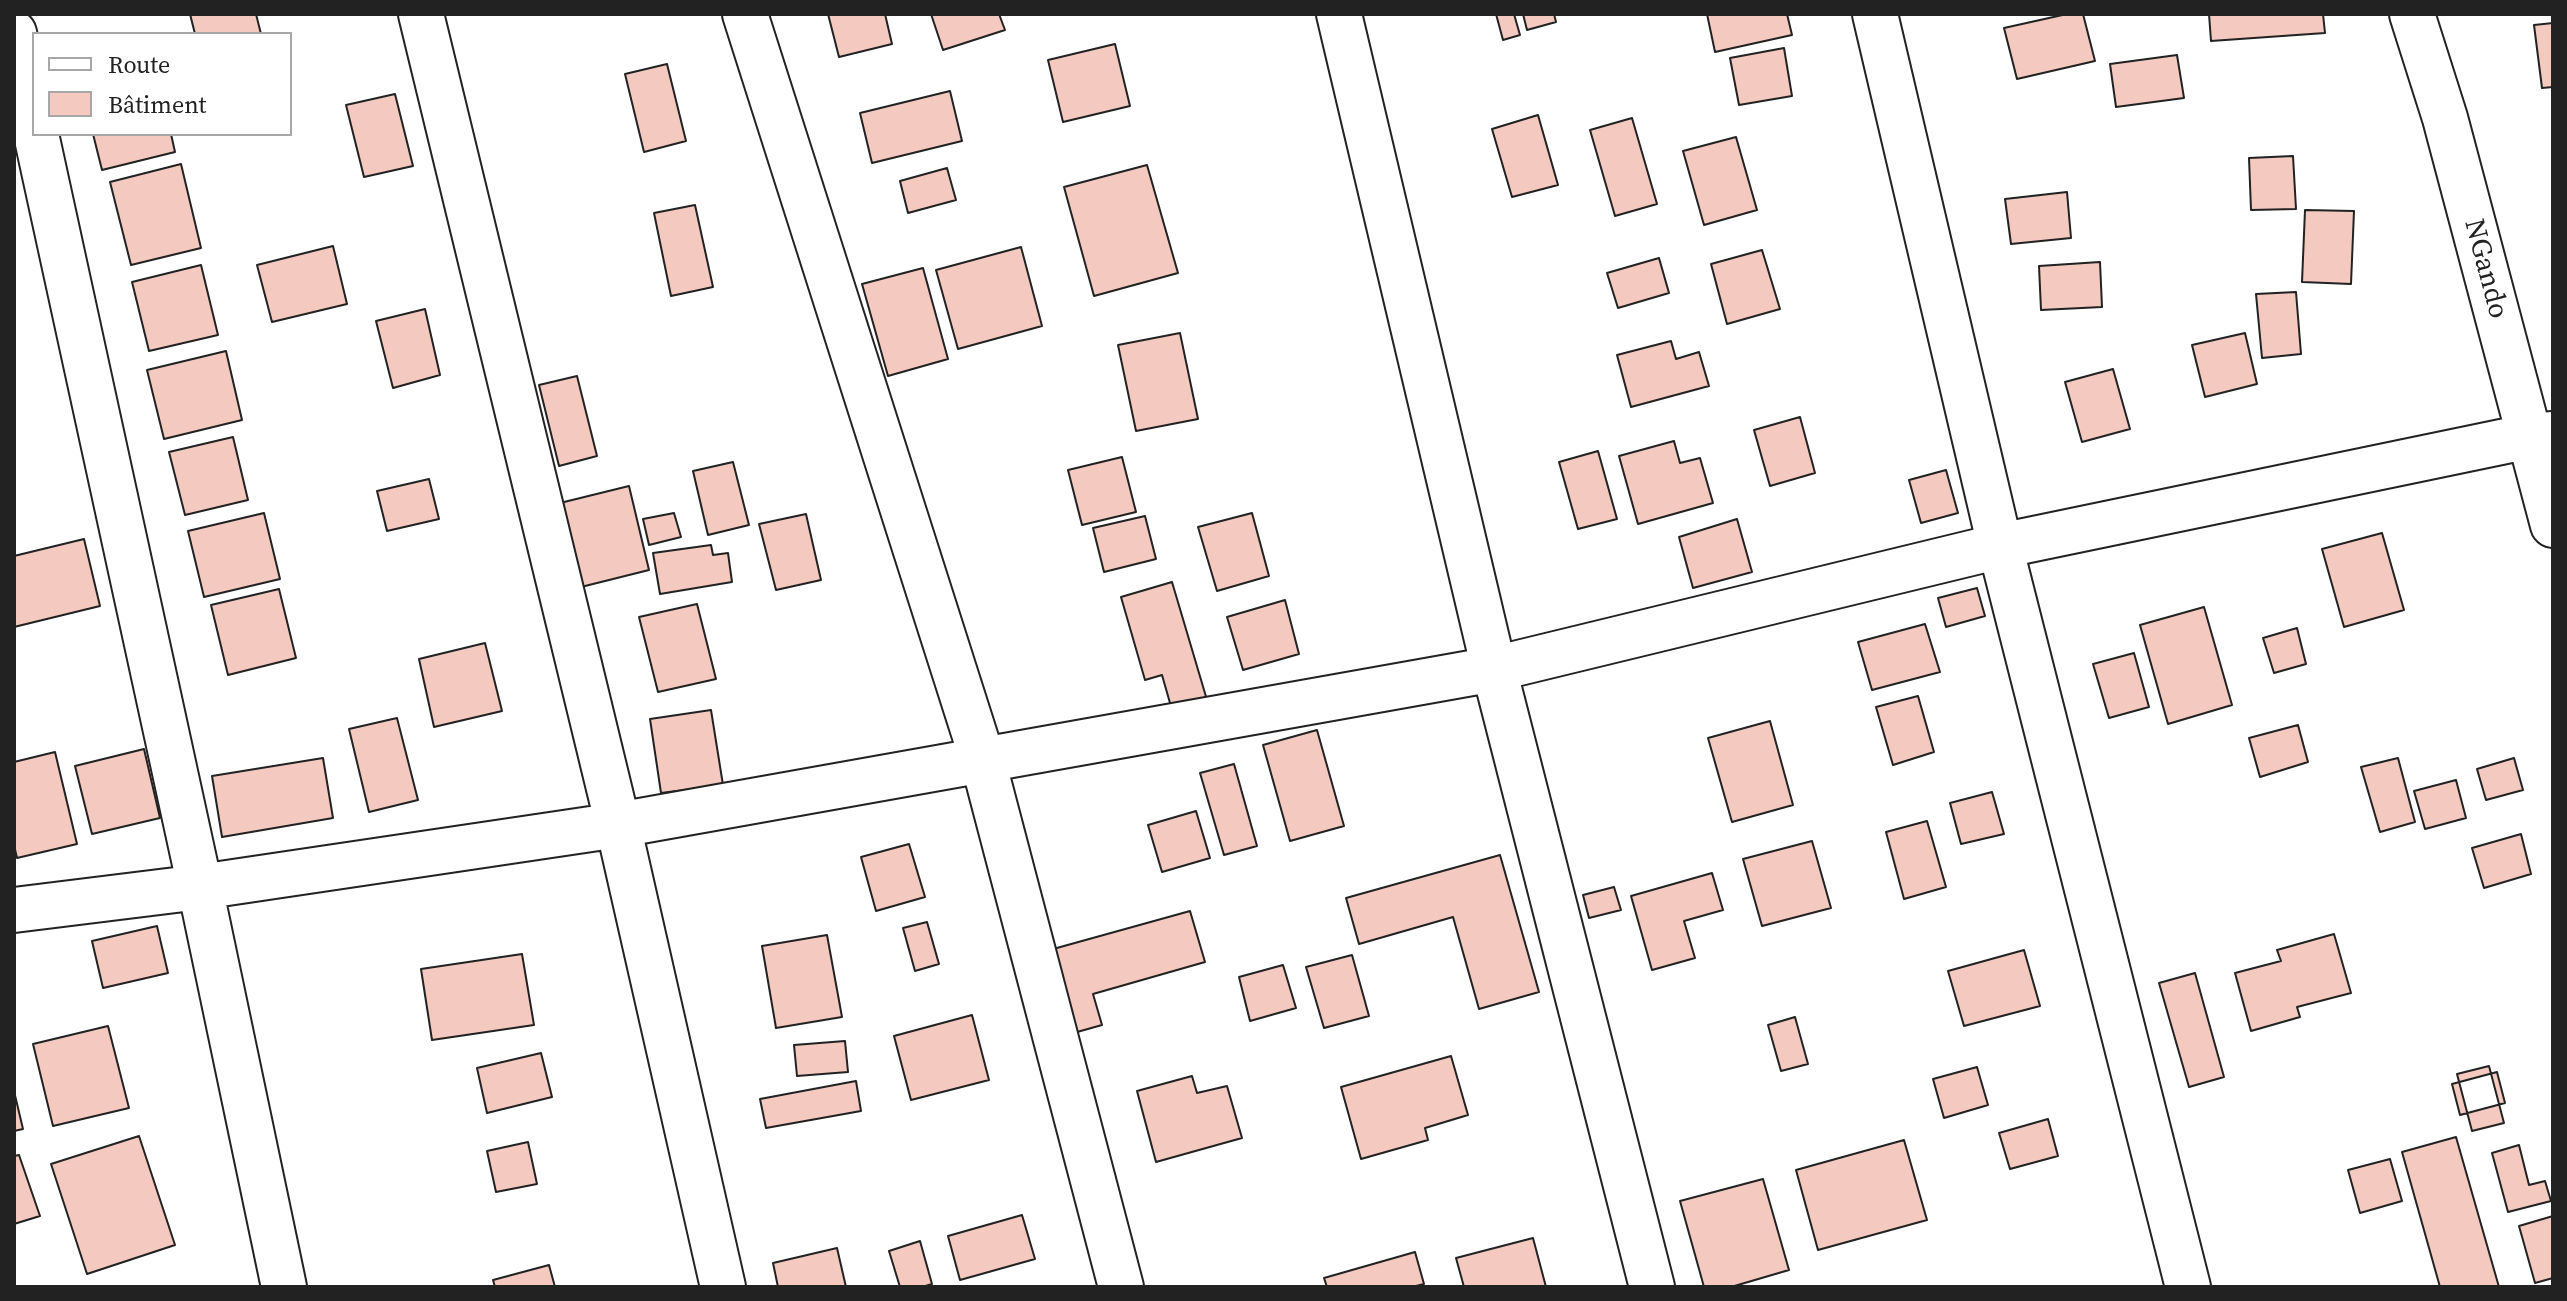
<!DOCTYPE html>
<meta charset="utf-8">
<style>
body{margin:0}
#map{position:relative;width:2567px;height:1301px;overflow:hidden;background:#fff;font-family:"Source Serif 4",serif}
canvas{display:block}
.frame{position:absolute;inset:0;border:16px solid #222;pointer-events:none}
.legend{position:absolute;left:32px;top:32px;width:260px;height:104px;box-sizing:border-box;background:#fff;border:2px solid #a7a7a7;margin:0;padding:10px 14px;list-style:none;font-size:24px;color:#222}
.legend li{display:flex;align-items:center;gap:16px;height:40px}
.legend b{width:40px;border:2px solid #a7a7a7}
</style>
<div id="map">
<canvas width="2567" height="1301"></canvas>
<div class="frame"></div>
<ul class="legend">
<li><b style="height:10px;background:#fff"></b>Route</li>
<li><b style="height:22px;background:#f3c9c0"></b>Bâtiment</li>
</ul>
</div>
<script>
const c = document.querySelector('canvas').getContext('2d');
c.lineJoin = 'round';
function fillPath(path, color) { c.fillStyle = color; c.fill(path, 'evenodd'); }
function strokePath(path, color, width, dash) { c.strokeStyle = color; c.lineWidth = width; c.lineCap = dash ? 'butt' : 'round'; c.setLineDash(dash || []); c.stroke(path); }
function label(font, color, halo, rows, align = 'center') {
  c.font = font + ' "Source Serif 4",serif'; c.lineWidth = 6; c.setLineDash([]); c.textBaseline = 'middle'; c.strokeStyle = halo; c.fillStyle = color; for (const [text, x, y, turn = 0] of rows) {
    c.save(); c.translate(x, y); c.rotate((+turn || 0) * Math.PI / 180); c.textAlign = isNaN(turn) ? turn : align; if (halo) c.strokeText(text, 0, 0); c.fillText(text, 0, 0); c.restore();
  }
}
const building = new Path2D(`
 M 190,14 L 256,14 L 261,34 L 195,34 Z
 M 828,14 L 885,14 L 892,44 L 839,57 Z
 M 931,14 L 999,14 L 1005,30 L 943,50 Z
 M 1496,14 L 1514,14 L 1520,35 L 1503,40 Z
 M 1523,14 L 1554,14 L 1556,22 L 1527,30 Z
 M 1707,14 L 1787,14 L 1792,35 L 1715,52 Z
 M 2067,14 L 2083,14 L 2095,61 L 2017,79 L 2004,28 Z
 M 2209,14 L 2323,14 L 2325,33 L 2211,41 Z
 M 2553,23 L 2553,87 L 2542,88 L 2534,25 Z
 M 1115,44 L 1130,106 L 1063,122 L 1048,60 Z
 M 1784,48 L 1792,96 L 1739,105 L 1730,58 Z
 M 2177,55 L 2184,98 L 2116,107 L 2110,64 Z
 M 667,64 L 686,141 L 644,152 L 625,74 Z
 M 950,91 L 962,141 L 872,163 L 860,113 Z
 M 395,94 L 413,166 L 364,177 L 346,105 Z
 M 1538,115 L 1558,185 L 1512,197 L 1492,129 Z
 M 1632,118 L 1657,204 L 1615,216 L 1590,130 Z
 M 93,134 L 171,134 L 175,152 L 102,170 Z
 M 1736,137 L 1757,210 L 1704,225 L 1683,151 Z
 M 2293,156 L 2296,209 L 2251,210 L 2249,158 Z
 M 181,164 L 201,248 L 131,265 L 110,182 Z
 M 1147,165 L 1178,273 L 1094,296 L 1064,187 Z
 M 947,168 L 956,200 L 908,213 L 900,181 Z
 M 2067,192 L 2071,238 L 2011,244 L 2005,199 Z
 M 695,205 L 713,287 L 671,296 L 654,213 Z
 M 2305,210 L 2354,211 L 2351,284 L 2302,282 Z
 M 333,246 L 347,304 L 272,322 L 257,265 Z
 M 1021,247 L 1042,326 L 958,349 L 936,270 Z
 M 1762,250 L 1780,309 L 1727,324 L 1711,264 Z
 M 1659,258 L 1669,293 L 1618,308 L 1607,273 Z
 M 2100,262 L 2102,307 L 2041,310 L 2039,266 Z
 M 201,265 L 218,335 L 149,351 L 132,282 Z
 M 923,268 L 948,359 L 888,376 L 862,284 Z
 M 2296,292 L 2301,354 L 2262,358 L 2256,294 Z
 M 425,309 L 440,375 L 393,388 L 376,321 Z
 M 1180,333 L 1198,419 L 1136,431 L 1118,345 Z
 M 2245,333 L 2257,384 L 2205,397 L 2192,345 Z
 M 1671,341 L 1676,359 L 1699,352 L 1709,386 L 1631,407 L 1617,355 Z
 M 226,351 L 242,420 L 164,439 L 147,370 Z
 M 2113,369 L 2130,429 L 2082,442 L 2065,382 Z
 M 577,376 L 597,456 L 559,466 L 539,385 Z
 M 1800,417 L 1815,473 L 1770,486 L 1754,430 Z
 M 233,437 L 248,500 L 185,515 L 169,452 Z
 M 1674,441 L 1680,463 L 1700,458 L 1713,503 L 1638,524 L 1619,456 Z
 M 1598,451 L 1617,519 L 1578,529 L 1559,462 Z
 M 1122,457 L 1136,512 L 1082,525 L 1068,470 Z
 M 733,462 L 749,525 L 708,535 L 693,471 Z
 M 1946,470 L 1958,513 L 1921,523 L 1909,480 Z
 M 429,479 L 439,519 L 387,531 L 377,491 Z
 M 629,486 L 649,570 L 581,587 L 560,503 Z
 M 264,513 L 280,579 L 204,597 L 188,531 Z
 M 674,513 L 681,537 L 649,545 L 643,519 Z
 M 1252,513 L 1269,576 L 1217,591 L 1198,527 Z
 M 806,514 L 821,580 L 776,590 L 759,524 Z
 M 1145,516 L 1156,559 L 1104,572 L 1093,528 Z
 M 1737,519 L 1752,572 L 1693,588 L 1679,537 Z
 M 2382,533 L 2404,610 L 2344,627 L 2322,549 Z
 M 84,539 L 100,606 L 14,627 L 14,556 Z
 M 711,545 L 713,555 L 728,553 L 732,582 L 660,594 L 653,553 Z
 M 1172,582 L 1207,700 L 1172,710 L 1162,675 L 1145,680 L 1121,597 Z
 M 1977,588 L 1985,616 L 1946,627 L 1938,598 Z
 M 279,589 L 296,658 L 228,675 L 211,605 Z
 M 1285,600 L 1299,654 L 1243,670 L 1227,617 Z
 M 697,604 L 716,679 L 658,692 L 639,617 Z
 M 2204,607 L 2232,705 L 2168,724 L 2140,625 Z
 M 1925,624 L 1940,672 L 1872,690 L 1858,642 Z
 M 2297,628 L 2306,664 L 2274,673 L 2263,638 Z
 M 485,643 L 502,711 L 434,727 L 419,659 Z
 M 2134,653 L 2149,707 L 2109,718 L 2093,664 Z
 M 1918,696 L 1934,752 L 1893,765 L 1876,707 Z
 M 711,710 L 723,785 L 661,793 L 650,719 Z
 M 397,718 L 418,800 L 369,812 L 349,729 Z
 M 1770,721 L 1793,805 L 1732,822 L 1708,738 Z
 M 2298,725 L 2308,762 L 2260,777 L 2249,738 Z
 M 1317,730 L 1344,826 L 1290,841 L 1263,745 Z
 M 144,749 L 160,818 L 92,834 L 75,766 Z
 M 55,752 L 77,844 L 17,858 L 14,845 L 14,762 Z
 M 323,758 L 333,818 L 222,837 L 212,776 Z
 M 2398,758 L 2415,822 L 2380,832 L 2361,767 Z
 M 2514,758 L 2523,790 L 2486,800 L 2477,769 Z
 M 1234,764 L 1257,846 L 1224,855 L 1200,773 Z
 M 2456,780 L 2466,818 L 2425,829 L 2414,791 Z
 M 1992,792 L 2004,834 L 1961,844 L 1950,803 Z
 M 1196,811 L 1210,858 L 1162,872 L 1148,825 Z
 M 1927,821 L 1946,887 L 1904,899 L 1886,832 Z
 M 2521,834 L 2531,874 L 2484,888 L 2472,848 Z
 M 1812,841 L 1831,908 L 1762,926 L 1743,859 Z
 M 909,844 L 925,897 L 876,911 L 861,857 Z
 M 1500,855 L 1539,992 L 1479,1009 L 1453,917 L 1359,944 L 1346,898 Z
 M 1712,873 L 1723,910 L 1684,921 L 1695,958 L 1652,970 L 1631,896 Z
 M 1614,887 L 1621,910 L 1589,918 L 1583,895 Z
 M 1190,911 L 1205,962 L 1093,994 L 1102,1025 L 1070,1034 L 1046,951 Z
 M 927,922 L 939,964 L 915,971 L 903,928 Z
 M 157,926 L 168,973 L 103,988 L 92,941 Z
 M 2334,934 L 2351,993 L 2297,1007 L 2300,1017 L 2251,1031 L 2235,973 L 2281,961 L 2277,950 Z
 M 827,935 L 842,1017 L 776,1028 L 762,946 Z
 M 2024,950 L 2040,1006 L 1964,1026 L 1948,971 Z
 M 522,954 L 534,1025 L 432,1040 L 421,969 Z
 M 1352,955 L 1369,1016 L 1324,1028 L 1306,967 Z
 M 1283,965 L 1296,1008 L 1250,1021 L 1239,977 Z
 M 2195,973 L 2224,1077 L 2189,1087 L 2159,983 Z
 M 972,1015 L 989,1080 L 911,1100 L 894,1036 Z
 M 1795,1017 L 1808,1064 L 1781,1071 L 1768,1025 Z
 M 108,1026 L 129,1108 L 53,1126 L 33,1044 Z
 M 845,1041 L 848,1072 L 797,1076 L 794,1045 Z
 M 541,1053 L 552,1097 L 487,1113 L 477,1068 Z
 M 1451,1056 L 1468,1115 L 1425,1128 L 1428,1140 L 1361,1159 L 1341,1087 Z
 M 2489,1066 L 2504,1123 L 2472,1131 L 2457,1074 Z
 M 1977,1067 L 1988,1105 L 1944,1118 L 1933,1079 Z
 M 2497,1072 L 2505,1103 L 2460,1115 L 2452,1084 Z
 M 1192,1076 L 1197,1093 L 1227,1086 L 1242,1138 L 1156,1162 L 1137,1091 Z
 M 856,1081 L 861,1111 L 766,1128 L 760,1099 Z
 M 14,1091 L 23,1129 L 14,1131 Z
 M 2048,1119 L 2058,1156 L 2010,1169 L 1999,1133 Z
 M 139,1136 L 175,1245 L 87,1274 L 51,1164 Z
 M 2456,1137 L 2499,1287 L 2440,1287 L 2402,1152 Z
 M 1904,1140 L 1927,1220 L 1818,1250 L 1796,1170 Z
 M 528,1142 L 537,1184 L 496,1192 L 487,1151 Z
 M 2519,1145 L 2529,1185 L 2545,1181 L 2551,1201 L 2508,1212 L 2492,1153 Z
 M 19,1155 L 40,1216 L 14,1224 L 14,1156 Z
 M 2390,1159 L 2402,1201 L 2360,1213 L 2348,1170 Z
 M 1763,1179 L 1789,1270 L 1731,1287 L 1704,1287 L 1680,1201 Z
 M 1022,1215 L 1035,1259 L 960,1280 L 948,1236 Z
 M 2553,1216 L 2553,1278 L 2535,1283 L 2519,1226 Z
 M 1533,1238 L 1546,1287 L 1464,1287 L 1456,1258 Z
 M 920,1241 L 932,1284 L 922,1287 L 900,1287 L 889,1251 Z
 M 837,1248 L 846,1287 L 778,1287 L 773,1263 Z
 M 1415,1252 L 1424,1284 L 1412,1287 L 1327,1287 L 1324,1278 Z
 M 549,1265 L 555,1287 L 495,1287 L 493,1280 Z`);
fillPath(building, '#f3c9c0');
strokePath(building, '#222', 2);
const minor = new Path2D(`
 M 421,14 L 618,825 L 723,1287
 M 745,14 L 983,761 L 1121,1287
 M 1339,14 L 1494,669 L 1652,1287
 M 1875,14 L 2000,546 L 2188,1287
 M 2412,14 L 2445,118 L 2553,525
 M 14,33 L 34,125
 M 36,134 L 200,887 L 284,1287
 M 14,910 L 200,887 L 618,825 L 1494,669 L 2000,546 L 2530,436 L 2553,434`);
strokePath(minor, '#222', 48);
strokePath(minor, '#fff', 44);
label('28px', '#222', '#fff', [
 ["NGando",2485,269,75]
]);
</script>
